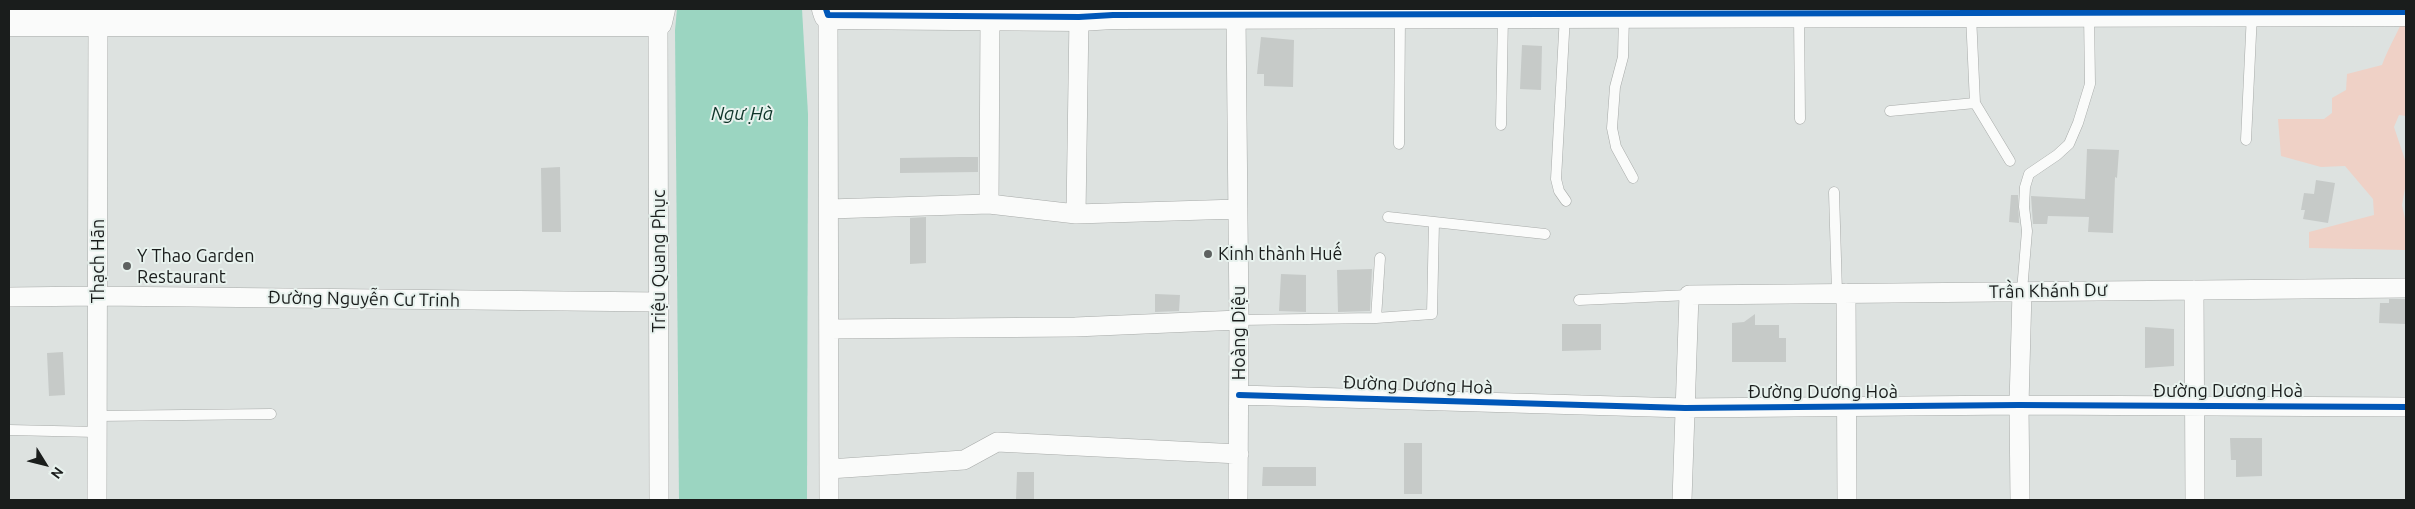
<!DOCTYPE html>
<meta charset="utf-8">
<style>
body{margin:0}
#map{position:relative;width:2415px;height:509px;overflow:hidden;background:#dde2e0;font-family:Ubuntu,sans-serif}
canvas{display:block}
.frame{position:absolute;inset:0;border:10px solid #1a1d1c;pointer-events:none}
.north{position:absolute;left:20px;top:439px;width:50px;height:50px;-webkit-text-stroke:4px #e8f2ee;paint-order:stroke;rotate:126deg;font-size:14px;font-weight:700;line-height:20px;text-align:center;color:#1a1d1c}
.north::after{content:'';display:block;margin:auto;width:18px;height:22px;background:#1a1d1c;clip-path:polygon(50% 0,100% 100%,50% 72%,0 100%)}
</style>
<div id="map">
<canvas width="2415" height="509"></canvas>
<div class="frame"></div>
<div class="north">N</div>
</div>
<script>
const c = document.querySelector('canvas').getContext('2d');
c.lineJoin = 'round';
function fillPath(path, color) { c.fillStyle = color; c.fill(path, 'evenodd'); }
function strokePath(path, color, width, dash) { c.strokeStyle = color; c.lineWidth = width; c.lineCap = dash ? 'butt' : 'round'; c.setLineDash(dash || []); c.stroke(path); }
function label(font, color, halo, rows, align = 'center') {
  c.font = font + ' Ubuntu,sans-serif'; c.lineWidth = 4; c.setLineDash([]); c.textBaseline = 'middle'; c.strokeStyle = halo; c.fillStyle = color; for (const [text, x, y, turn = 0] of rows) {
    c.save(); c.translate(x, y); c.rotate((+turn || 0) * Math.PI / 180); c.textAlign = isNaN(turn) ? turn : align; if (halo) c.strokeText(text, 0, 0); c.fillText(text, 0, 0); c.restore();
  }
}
fillPath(new Path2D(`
 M 2406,9 L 2406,116 L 2399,115 L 2394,127 L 2406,163 L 2406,183 L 2402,205 L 2406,223 L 2406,250 L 2309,248 L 2309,232 L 2374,215 L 2373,199 L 2345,166 L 2321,167 L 2281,156 L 2278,119 L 2324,119 L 2332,113 L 2332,98 L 2346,90 L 2347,74 L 2382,65 C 2389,45 2401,29 2406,9 Z`), '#efd1c6');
fillPath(new Path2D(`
 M 677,9 L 802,9 L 808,114 L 807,500 L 679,500 L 675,30 Z`), '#9bd5c1');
fillPath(new Path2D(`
 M 1261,37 L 1294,40 L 1293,87 L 1264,86 L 1264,74 L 1257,74 Z
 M 1522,45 L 1542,46 L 1541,90 L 1520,89 Z
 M 2087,149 L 2119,150 L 2117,178 L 2115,177 L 2113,233 L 2088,232 L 2089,217 L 2048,216 L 2047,224 L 2033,224 L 2031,196 L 2085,199 Z
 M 959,157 L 978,157 L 978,172 L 900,173 L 900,158 Z
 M 560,167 L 561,232 L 542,232 L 541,168 Z
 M 2316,180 L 2335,183 L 2328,223 L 2303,219 L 2305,210 L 2301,210 L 2304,193 L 2314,194 Z
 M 2011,195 L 2018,195 L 2019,223 L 2009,222 Z
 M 926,217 L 926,263 L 910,264 L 910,218 Z
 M 1372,269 L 1370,311 L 1338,312 L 1337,270 Z
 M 1281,274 L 1306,275 L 1306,312 L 1279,311 Z
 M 1155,294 L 1180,295 L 1179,311 L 1155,312 Z
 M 2389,299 L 2406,299 L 2406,324 L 2379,323 L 2380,303 L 2389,303 Z
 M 1755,314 L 1755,325 L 1779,325 L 1779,338 L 1786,338 L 1786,362 L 1732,362 L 1732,323 L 1744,322 Z
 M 1562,324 L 1601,324 L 1601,350 L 1562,351 Z
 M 2145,327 L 2174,329 L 2174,366 L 2145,368 Z
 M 63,352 L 65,395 L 49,396 L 47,353 Z
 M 2230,438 L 2262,438 L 2262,476 L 2236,477 L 2236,460 L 2231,460 Z
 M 1404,443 L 1422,443 L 1422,494 L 1404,494 Z
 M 1263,467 L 1316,467 L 1316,486 L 1262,486 Z
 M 1017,472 L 1034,472 L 1034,500 L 1016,500 Z`), '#c6cac8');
const lane = new Path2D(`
 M 1565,15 L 1556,179 L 1559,191 L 1566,201
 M 1624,15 L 1623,57 L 1615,87 L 1612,128 L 1616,147 L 1633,178
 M 1799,15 L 1800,119
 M 1971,15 L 1975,103 L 2010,161
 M 1890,111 L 1975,103
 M 1501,125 L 1503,15
 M 2246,140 L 2252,13
 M 1399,144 L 1400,16
 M 1834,192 L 1837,293
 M 1388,217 L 1545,234
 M 2022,291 L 2027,231 L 2024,207 L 2025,187 L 2029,174 L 2057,155 L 2069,144 L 2078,123 L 2090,84 L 2089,13
 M 1579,300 L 1689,295
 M 1376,318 L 1380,258
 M 1239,320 L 1376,318 L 1432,314 L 1434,222
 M 97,416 L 271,414
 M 9,430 L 97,432`);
const street = new Path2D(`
 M 828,15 L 829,500
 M 1236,16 L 1239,320 L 1238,500
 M 658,22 L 659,500
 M 989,204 L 990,17
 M 829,209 L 989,204 L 1076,214 L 1238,209
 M 1076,214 L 1079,17
 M 2194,290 L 2195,500
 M 1846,293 L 1847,500
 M 9,297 L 98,296 L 659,302
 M 830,329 L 1075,327 L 1239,320
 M 1239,395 L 1685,408 L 2019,405 L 2406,407
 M 829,469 L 964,460 L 997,442 L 1239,454
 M 97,500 L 98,21
 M 1682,500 L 1689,295 L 2406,288
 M 2020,500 L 2019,405 L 2022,291`);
const secondary = new Path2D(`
 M 826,9 L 828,15 L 1079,17 L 1113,15 L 2406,12
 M 9,22 L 658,22 L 661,9`);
strokePath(lane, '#a7aaa8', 11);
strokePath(street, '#a7aaa8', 20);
strokePath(secondary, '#a7aaa8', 29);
strokePath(lane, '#fafbfa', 10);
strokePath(street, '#fafbfa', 19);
strokePath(secondary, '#fafbfa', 28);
strokePath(new Path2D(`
 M 826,9 L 828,15 L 1079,17 L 1113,15 L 2406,12
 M 1239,395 L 1685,408 L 2019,405 L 2406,407`), '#0057b8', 6);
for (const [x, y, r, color] of [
 [1208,254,5,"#5e6261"],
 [127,266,5,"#5e6261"]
]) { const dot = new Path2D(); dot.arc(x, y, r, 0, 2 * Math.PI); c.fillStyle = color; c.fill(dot); strokePath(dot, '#e8f2ee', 2); }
label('18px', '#1a1d1c', '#e8f2ee', [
 ["Kinh thành Huế",1218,254],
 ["Y Thao Garden",137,256],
 ["Restaurant",137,277]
], 'left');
label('18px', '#1a1d1c', '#e8f2ee', [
 ["Thạch Hãn",98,261,-90],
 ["Triệu Quang Phục",659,261,-90],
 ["Trần Khánh Dư",2048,291,-1],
 ["Đường Nguyễn Cư Trinh",364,299,1],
 ["Hoàng Diệu",1239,333,-90],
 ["Đường Dương Hoà",1418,385,2],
 ["Đường Dương Hoà",2228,391],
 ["Đường Dương Hoà",1823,392]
]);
label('italic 19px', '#0f3529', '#e8f2ee', [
 ["Ngự Hà",742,114]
]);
</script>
